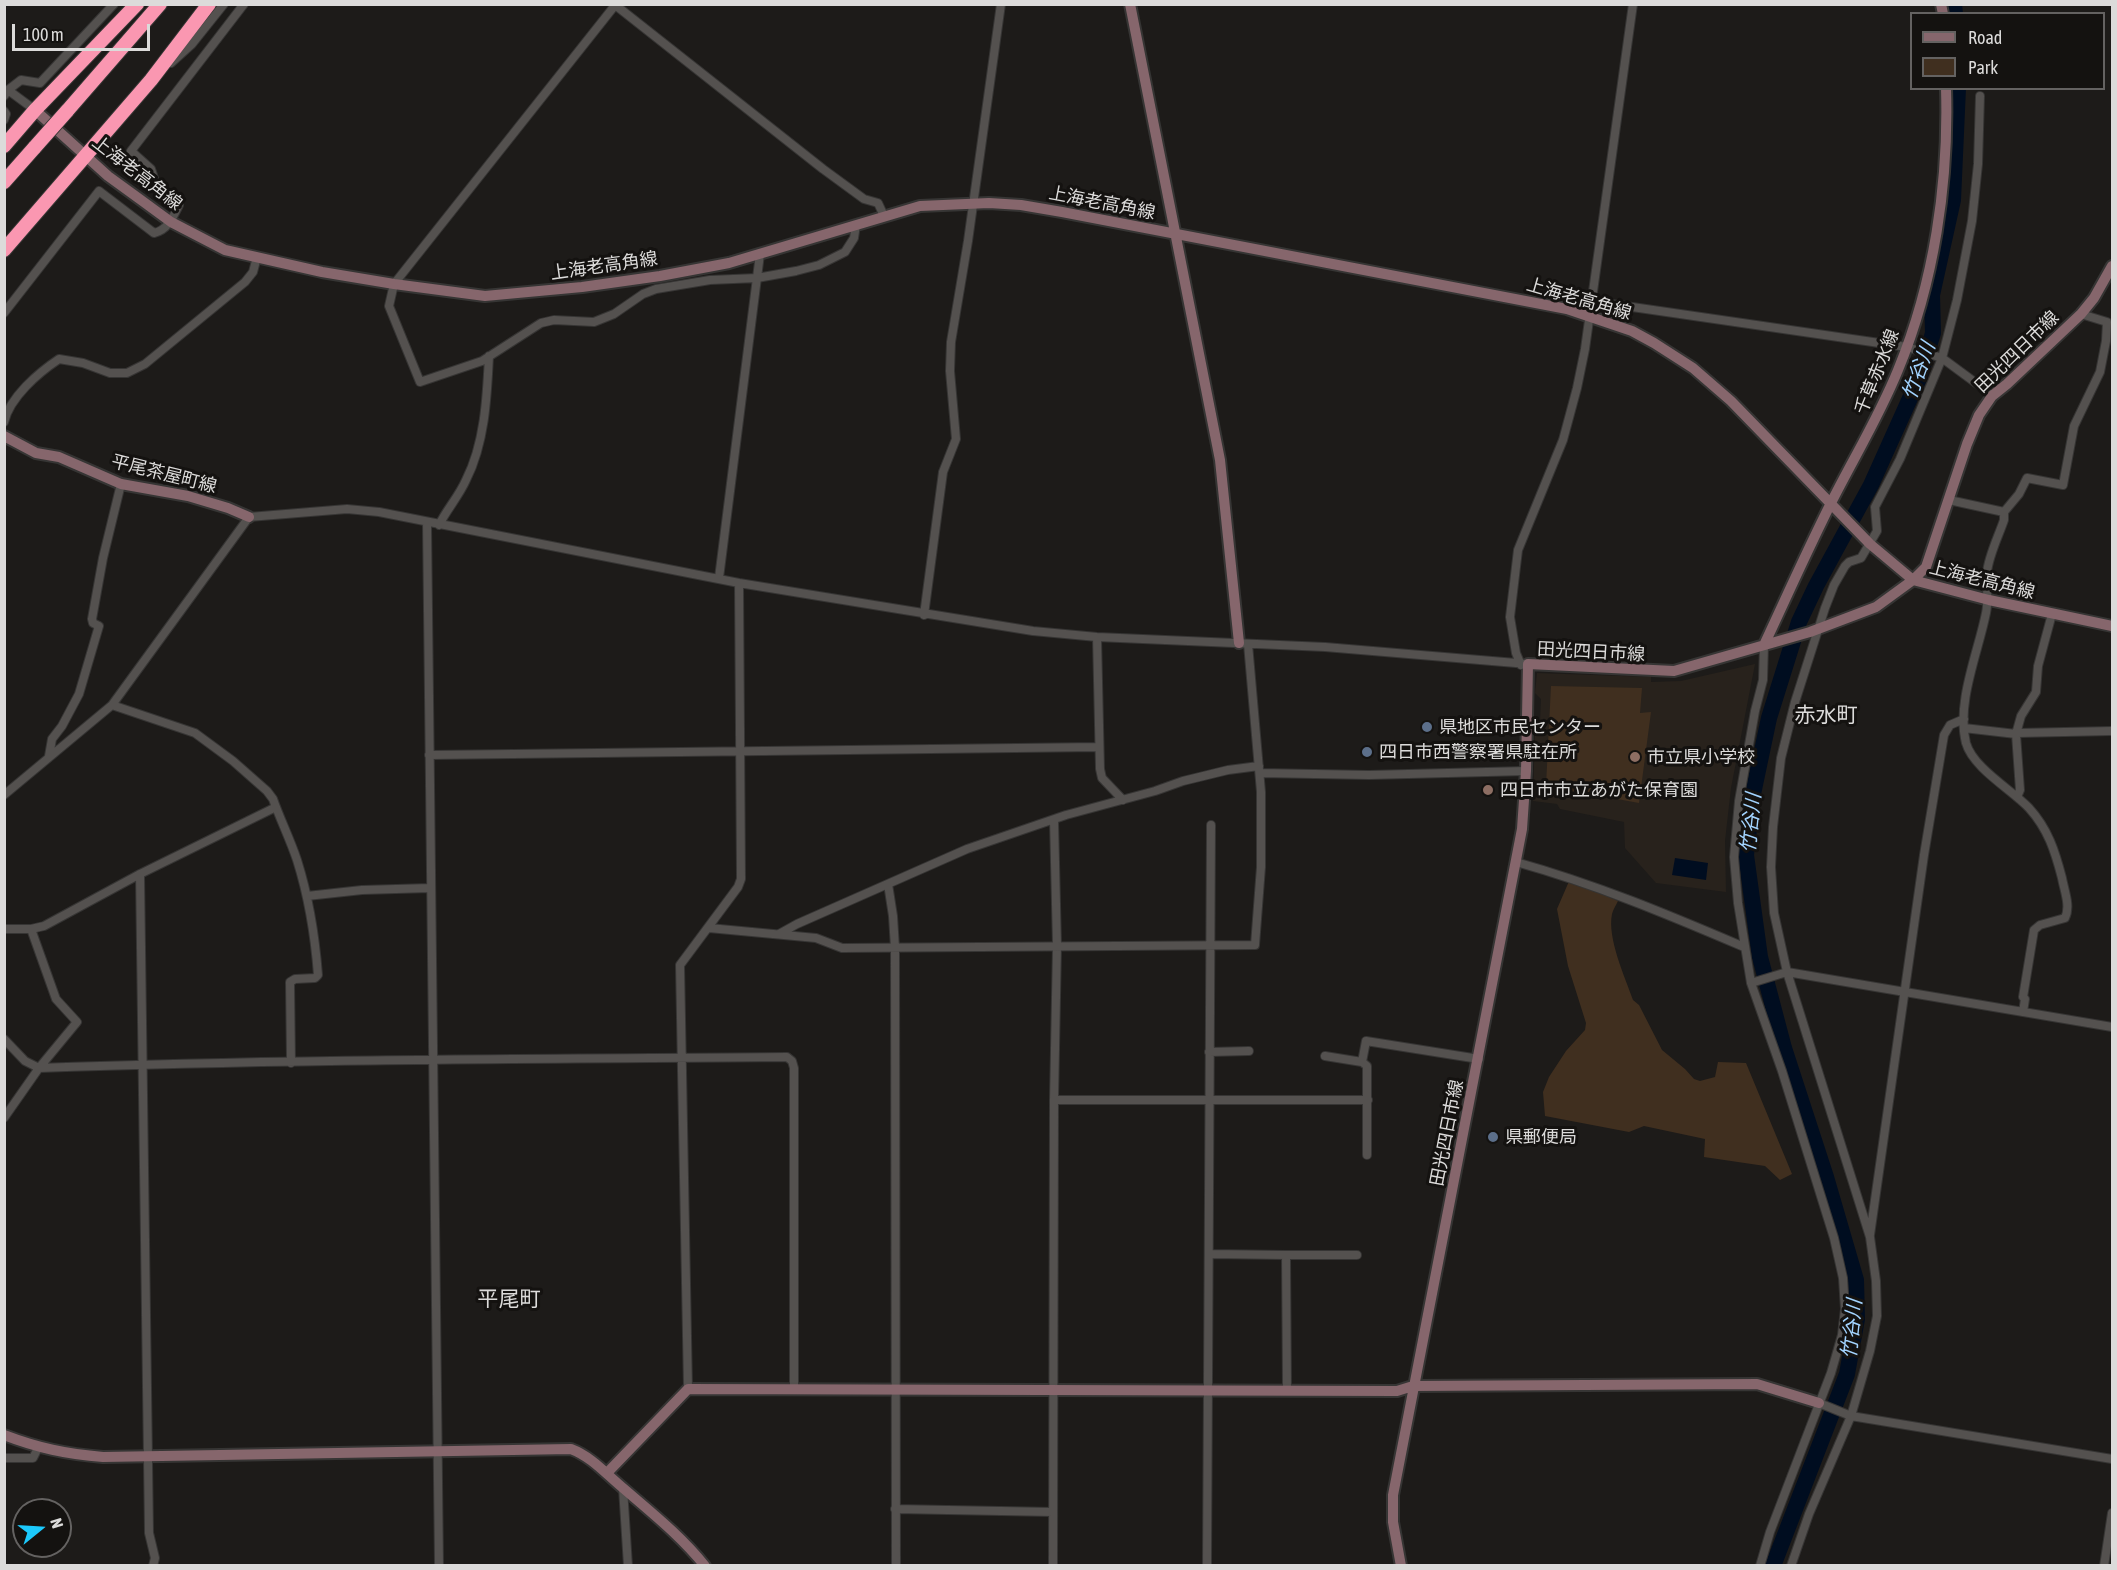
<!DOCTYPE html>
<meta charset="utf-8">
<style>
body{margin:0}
#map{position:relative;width:2117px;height:1570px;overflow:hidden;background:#1d1b19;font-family:"Asap Condensed",sans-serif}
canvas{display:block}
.frame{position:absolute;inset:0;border:6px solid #dcdbda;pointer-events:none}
.legend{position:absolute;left:1910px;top:12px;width:195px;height:78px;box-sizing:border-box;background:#141210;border:2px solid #646261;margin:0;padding:8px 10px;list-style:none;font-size:18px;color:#dcdbda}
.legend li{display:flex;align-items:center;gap:12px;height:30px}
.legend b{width:30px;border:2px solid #646261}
.north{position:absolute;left:12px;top:1498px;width:60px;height:60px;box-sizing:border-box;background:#141210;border:2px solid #646261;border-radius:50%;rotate:72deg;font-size:16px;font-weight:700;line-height:24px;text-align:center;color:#dcdbda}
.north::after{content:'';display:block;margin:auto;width:21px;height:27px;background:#1cc9fc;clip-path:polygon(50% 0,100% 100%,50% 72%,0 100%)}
.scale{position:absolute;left:12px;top:24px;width:138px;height:27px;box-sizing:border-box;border:3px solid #dcdbda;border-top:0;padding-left:8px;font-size:18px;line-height:21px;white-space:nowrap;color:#dcdbda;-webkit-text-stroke:4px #141210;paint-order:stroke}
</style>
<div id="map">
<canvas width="2117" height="1570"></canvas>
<div class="frame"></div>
<ul class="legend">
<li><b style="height:8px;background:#86666c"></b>Road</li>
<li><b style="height:16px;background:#402f1f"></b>Park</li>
</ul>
<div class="north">N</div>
<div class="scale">100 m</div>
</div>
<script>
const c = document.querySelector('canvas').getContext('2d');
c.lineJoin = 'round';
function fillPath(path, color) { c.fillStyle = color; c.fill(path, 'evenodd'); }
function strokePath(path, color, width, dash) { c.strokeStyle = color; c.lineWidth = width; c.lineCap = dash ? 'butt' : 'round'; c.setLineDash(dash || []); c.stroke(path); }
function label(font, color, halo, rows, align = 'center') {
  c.font = font + ' "Asap Condensed","Noto Sans JP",sans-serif'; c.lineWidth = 6; c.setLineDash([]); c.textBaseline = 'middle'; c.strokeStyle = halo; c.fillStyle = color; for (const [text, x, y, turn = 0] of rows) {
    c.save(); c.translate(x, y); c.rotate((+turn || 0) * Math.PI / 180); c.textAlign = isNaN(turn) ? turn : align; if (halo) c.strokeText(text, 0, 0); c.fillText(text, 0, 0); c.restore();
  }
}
fillPath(new Path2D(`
 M 1755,664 L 1731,788 L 1725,841 L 1726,892 L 1656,883 L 1625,848 L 1624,822 L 1560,809 L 1557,804 L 1533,801 L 1535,726 L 1540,722 L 1541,699 L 1535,693 L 1537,673 L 1651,677 L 1651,682 L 1681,681 Z`), '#28221c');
fillPath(new Path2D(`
 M 1551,686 L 1642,688 L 1640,713 L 1651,712 L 1639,803 L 1546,786 Z
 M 1570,879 L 1618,901 C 1616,905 1613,910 1612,914 C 1607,938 1625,977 1633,1000 L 1639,1005 L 1662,1050 L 1685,1069 L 1694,1079 L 1700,1081 L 1715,1077 L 1718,1062 L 1746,1063 L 1792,1174 L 1780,1180 L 1765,1166 L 1704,1157 L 1705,1139 L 1644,1126 L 1629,1132 L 1545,1116 L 1543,1092 L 1549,1077 L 1566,1051 L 1585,1030 L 1586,1023 L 1568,966 L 1557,909 Z`), '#402f1f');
fillPath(new Path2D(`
 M 1675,858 L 1708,863 L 1706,880 L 1672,875 Z`), '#000d20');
strokePath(new Path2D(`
 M 1954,4 L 1955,14
 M 1773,1566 L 1847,1374 L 1857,1319 L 1856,1280 L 1826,1177 L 1784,1048 L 1760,957 L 1746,855 L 1753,794 L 1769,718 L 1799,622 L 1816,586 L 1871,485 L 1920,376 L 1933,333 L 1932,295 L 1953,200 L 1958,88`), '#000d20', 16);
const street = new Path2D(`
 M 614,4 L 823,169 L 864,199 L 878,203 L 884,216
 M 616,4 L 394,284 L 389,306 L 420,382 L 482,361 L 541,323 L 554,320 L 594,322 L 614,314 L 643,294 L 656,289 L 710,280 L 757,278 L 796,271 L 819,265 L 845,252 L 854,238 L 856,225
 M 171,63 L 192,44 L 224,4
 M 8,90 L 35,110
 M 4,96 L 8,90 L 21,80 L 40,83 L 114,4
 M 4,111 L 6,114 L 4,120
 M 1591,301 L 1907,347 L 1942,358 L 1984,389 L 1992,396
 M 4,313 L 99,191 L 154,233 C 168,230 173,217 179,205 L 156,184 L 151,169 L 131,151 L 244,4
 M 4,422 C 10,397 38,373 59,359 L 83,363 L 110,373 L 127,373 L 145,364 L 245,282 L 253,272 L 257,257
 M 1949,500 L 2004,512 L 2019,494 L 2027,478 L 2063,485 L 2074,426 L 2100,372 L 2106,341 L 2107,322 L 2081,314
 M 2004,512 L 2004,520 C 1999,535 1988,557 1987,573 C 1986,587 1989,599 1986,613 C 1978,653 1956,703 1966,743 C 1973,768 2012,790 2029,808 C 2048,829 2055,851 2062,878 C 2064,890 2071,906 2065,918 L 2040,925 L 2034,930 L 2023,997 L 2025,999 L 2023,1012
 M 427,523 L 439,1566
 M 439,525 C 447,509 459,496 466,480 C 485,443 487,396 489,356
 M 719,578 L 760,254
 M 924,615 L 943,472 L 956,439 L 950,371 L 951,342 L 968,241 L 1001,4
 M 1097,637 L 1100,769 L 1102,778 L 1123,800
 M 1521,665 L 1516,653 L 1510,617 L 1518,550 L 1563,440 L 1577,388 L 1585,349 L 1633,4
 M 112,705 L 195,733 L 233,761 L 267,791 L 273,799 C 280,819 290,839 297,860 C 309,898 315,936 318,975 L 315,978 L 295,979 L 290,982 L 291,1063
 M 1964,728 L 2016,734
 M 2017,733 L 2112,731
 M 429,755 L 1099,747
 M 49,756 L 52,739 L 62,726 L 79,694 L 99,626 L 93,623 L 92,619 L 103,558 L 121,484
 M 1260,773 L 1369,775 L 1526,771
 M 4,795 L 112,705 L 249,517 L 347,509 L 379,512 L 739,583 L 1033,631 L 1097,637 L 1325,647 L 1528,664
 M 2017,797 L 2020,790 L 2016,734 L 2021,716 L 2036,692 L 2038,666 L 2052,614
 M 1516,862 C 1595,884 1669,915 1744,947
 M 140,874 L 149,1533 L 155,1558 L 153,1566
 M 888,884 L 893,916 L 895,948 L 896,1566
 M 307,896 L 362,890 L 430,888
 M 709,928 L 816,938 L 842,948 L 1255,945 L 1261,867 L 1261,792 L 1248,644
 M 4,929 L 31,929 L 44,926 L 140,874 L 276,807
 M 779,934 L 797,924 L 967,849 L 1066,815 L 1155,791 L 1183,781 L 1228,770 L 1259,766
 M 1751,983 L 1787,972 L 2112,1027
 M 4,1039 L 25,1061 L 39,1068 C 288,1059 538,1059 787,1057 L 792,1061 L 794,1068 L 794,1389
 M 1209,1052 L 1249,1051
 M 1325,1056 L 1362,1062 L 1366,1041 L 1479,1059
 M 1362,1062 L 1367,1066 L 1367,1155
 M 1054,1100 L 1368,1100
 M 4,1118 L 39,1068 L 77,1022 L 56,999 L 31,929
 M 1870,1235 L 1924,855 L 1944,735 L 1950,725 L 1964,719
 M 1209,1254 L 1286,1255 L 1287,1391
 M 1286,1255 L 1357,1255
 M 688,1389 L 680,965 L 738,887 L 741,879 L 739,583
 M 1819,1403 L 1851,1416 L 2112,1459
 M 4,1458 L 33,1458 L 38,1448
 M 623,1488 L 628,1566
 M 895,1509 L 1053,1512
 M 1053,1566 L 1054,1100 L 1057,946 L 1054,820
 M 1207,1566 L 1211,825
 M 1760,1566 L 1770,1532 L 1831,1373 L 1842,1335 L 1845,1309 L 1843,1278 L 1834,1238 L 1782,1071 L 1751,983 L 1738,903 L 1734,857 L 1739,801 L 1755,711 L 1763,680 L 1764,645
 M 1791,1566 L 1809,1514 L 1851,1416 L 1870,1351 L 1877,1316 L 1876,1281 L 1870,1237 L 1787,972 L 1774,913 L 1771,867 L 1773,827 L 1781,758 L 1795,702 L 1825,608 L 1834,585 L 1845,566 L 1849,562 L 1861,558 L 1877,531 L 1875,507 L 1900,459 L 1942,358 L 1957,300 L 1972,221 L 1978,164 L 1980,96
 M 2104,1566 L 2112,1513`);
const secondary = new Path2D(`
 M 1130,4 L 1220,460 L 1239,643
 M 1941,4 L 1943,14
 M 35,110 L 108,176 L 141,200 L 171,222 L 225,250 L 322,272 L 394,284 L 485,296 L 582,287 L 660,276 L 729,263 L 920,206 L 989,203 L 1021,205 L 1062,212 L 1567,309 L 1632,331 L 1654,343 L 1693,368 L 1731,401 L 1870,544 L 1913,580 L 1989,600 L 2112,626
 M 4,436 L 36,453 L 59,457 L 121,484 L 188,496 L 228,508 L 249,517
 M 1764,645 C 1786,598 1807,551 1830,505 C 1853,459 1879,417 1898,370 C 1934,283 1949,183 1946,88
 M 4,1435 C 38,1448 66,1454 103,1457 L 571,1449 C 592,1457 606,1474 623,1488 C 652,1513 681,1536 705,1566
 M 607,1473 L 688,1389 L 1397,1391 L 1413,1386 L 1757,1384 L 1819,1403
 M 1401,1566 L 1393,1522 L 1393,1495 L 1522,829 L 1526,771 L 1528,664 L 1674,671 L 1810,632 L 1876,607 L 1913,580 L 1926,567 L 1967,444 L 1979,415 L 1992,396 L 2007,384 L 2081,314 L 2094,298 L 2112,266`);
const highway = new Path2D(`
 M 67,111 L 160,4
 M 4,146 L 35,110 L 137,4
 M 4,182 L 35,147
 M 4,250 L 151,80 L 209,4`);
strokePath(street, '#363534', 10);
strokePath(secondary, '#363534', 14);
strokePath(highway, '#363534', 16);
strokePath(street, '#54514f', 8);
strokePath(secondary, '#86666c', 10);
strokePath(highway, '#fa97b1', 14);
const highwayBridge = new Path2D(`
 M 35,147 L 67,111`);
strokePath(highwayBridge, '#363534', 16, []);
strokePath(highwayBridge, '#fa97b1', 14);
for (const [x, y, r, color] of [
 [1427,727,6,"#5c6f8a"],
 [1367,752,6,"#5c6f8a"],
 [1635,757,6,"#8d6e63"],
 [1488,790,6,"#8d6e63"],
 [1493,1137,6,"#5c6f8a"]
]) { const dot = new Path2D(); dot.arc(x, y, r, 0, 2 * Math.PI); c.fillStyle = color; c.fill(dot); strokePath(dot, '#141210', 2); }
label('18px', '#dcdbda', '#141210', [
 ["上海老高角線",137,173,38],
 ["上海老高角線",1102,203,11],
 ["上海老高角線",604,266,-8],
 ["上海老高角線",1579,299,16],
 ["田光四日市線",2017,352,-44],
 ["千草赤水線",1877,372,-68],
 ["平尾茶屋町線",164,474,14],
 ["上海老高角線",1982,580,14],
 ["田光四日市線",1591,652,3],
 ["田光四日市線",1447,1133,-79]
]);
label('18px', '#dcdbda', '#141210', [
 ["県地区市民センター",1439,727],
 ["四日市西警察署県駐在所",1379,752],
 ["市立県小学校",1647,757],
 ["四日市市立あがた保育園",1500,790],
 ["県郵便局",1505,1137]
], 'left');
label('italic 20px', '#a2d3fe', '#141210', [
 ["竹谷川",1919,371,-70],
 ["竹谷川",1751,823,-84],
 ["竹谷川",1852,1329,-84]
]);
label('21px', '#dcdbda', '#141210', [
 ["赤水町",1826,715],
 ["平尾町",509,1299]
]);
</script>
